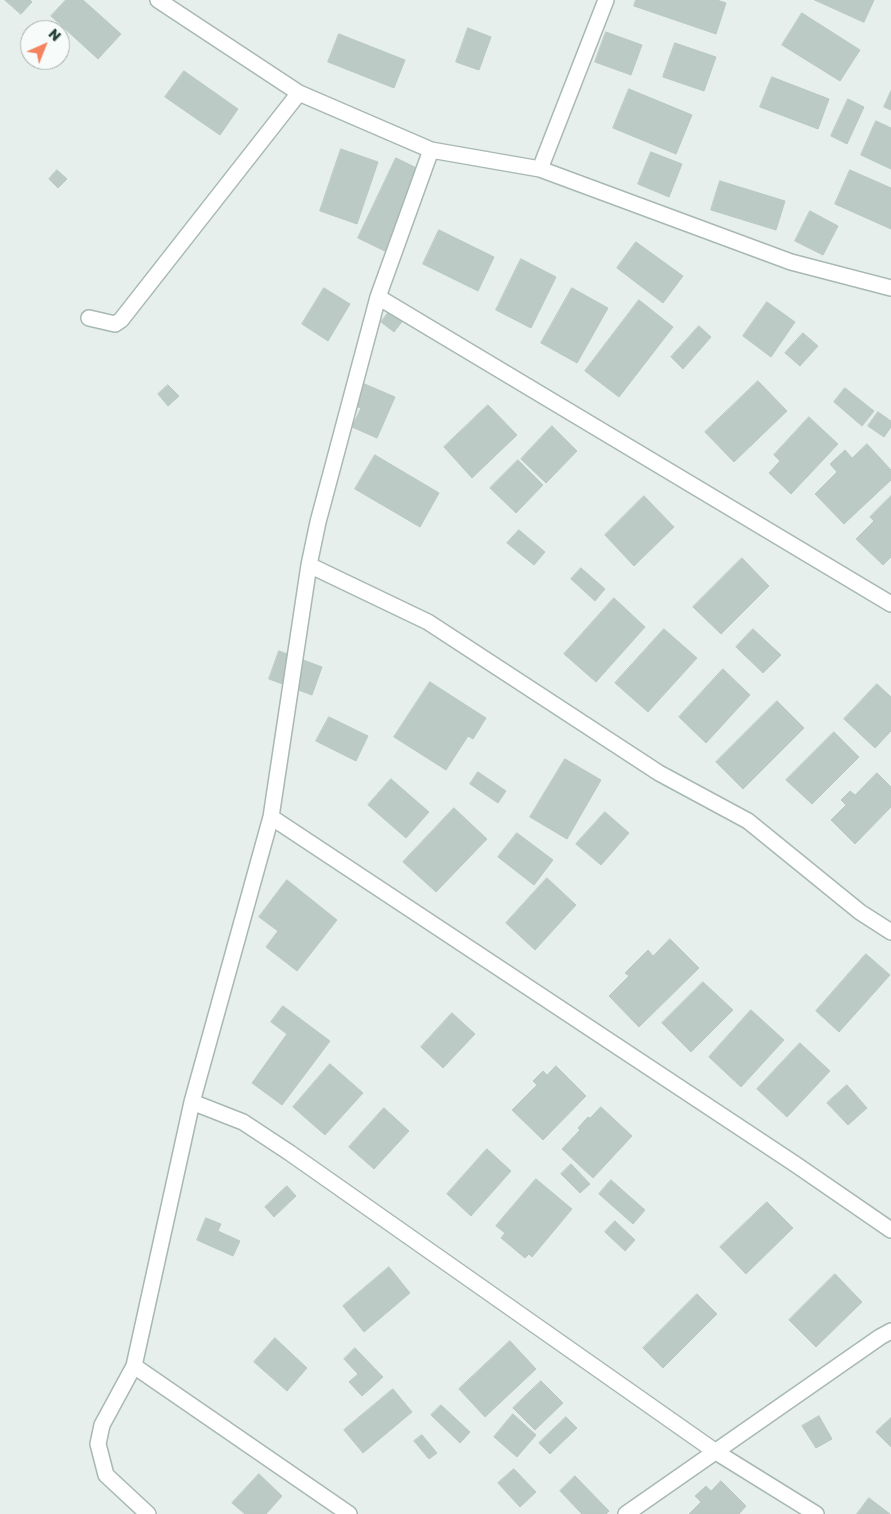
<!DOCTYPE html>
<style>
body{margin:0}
#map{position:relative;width:891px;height:1514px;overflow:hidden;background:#e6efeb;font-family:"Golos Text",sans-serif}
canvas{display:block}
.north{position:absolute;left:20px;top:20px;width:50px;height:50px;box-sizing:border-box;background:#f7fbf9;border:1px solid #a3b1ad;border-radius:50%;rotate:44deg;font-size:14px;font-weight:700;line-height:20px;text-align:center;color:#24423a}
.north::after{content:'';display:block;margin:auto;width:18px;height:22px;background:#f4845f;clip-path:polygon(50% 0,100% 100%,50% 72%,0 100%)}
</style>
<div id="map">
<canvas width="891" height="1514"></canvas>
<div class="north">N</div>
</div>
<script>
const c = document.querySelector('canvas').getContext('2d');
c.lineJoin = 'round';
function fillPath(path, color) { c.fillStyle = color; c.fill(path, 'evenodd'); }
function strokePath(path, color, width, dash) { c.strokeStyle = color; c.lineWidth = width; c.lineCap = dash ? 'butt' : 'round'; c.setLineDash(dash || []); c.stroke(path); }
const building = new Path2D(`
 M 5,0 L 30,0 L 32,2 L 21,14 Z
 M 66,0 L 83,0 L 121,34 L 98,59 L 51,16 Z
 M 636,0 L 717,0 L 726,3 L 716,34 L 634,6 Z
 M 815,0 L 874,0 L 864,22 Z
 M 802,13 L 860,50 L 840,81 L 782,45 Z
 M 468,28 L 491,37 L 479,70 L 456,62 Z
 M 606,32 L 642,45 L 631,75 L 595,62 Z
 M 339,34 L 405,60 L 394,88 L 328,62 Z
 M 675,43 L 716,57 L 704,91 L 663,77 Z
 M 184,71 L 238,109 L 220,135 L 165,97 Z
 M 772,77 L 829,99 L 818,129 L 760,107 Z
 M 629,89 L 692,115 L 676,154 L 613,128 Z
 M 891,91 L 891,110 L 884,107 Z
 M 848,99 L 864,107 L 847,144 L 831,136 Z
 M 876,121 L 891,128 L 891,169 L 861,155 Z
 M 341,149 L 378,162 L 357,224 L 320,211 Z
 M 651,152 L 682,164 L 669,197 L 638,184 Z
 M 396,158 L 431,175 L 393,255 L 358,238 Z
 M 57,170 L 67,179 L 58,188 L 49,179 Z
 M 850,170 L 891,188 L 891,229 L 835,204 Z
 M 720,181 L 785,201 L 776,230 L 711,210 Z
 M 810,211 L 838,226 L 823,255 L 795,241 Z
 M 439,230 L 494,257 L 478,291 L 423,264 Z
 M 636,242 L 683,276 L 663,303 L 617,268 Z
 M 521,259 L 556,277 L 531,328 L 496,310 Z
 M 324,288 L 350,304 L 328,341 L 302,324 Z
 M 572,288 L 608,308 L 577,363 L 541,343 Z
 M 639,300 L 673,327 L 619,397 L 585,371 Z
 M 767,302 L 795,322 L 771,357 L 743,336 Z
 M 391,309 L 404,319 L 394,332 L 381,322 Z
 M 699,326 L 711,337 L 683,369 L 671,357 Z
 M 803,333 L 818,346 L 800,366 L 785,353 Z
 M 758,381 L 787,411 L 734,462 L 705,432 Z
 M 360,382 L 395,397 L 377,438 L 352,427 L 361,408 L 350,404 Z
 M 168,385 L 179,396 L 168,406 L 158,394 Z
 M 845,388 L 874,411 L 862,426 L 834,402 Z
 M 488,405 L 517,435 L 472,478 L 444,447 Z
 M 878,412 L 891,421 L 891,427 L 884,437 L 868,426 Z
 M 809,417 L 838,444 L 791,494 L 769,473 L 780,461 L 774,455 Z
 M 552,426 L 577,451 L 546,483 L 521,459 Z
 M 867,444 L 891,470 L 891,480 L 844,524 L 815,494 L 837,472 L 830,464 L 845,450 L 852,458 Z
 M 375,455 L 439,493 L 420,527 L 355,489 Z
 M 518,460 L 543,485 L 516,513 L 490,488 Z
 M 644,496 L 674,527 L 634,566 L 605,535 Z
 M 891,496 L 891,557 L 883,565 L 856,539 L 874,521 L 870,517 Z
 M 519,530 L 545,552 L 534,565 L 507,543 Z
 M 742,558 L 769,586 L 721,634 L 693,607 Z
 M 581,568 L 605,589 L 595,601 L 571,579 Z
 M 614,598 L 645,627 L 596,682 L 564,654 Z
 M 664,629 L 697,658 L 648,712 L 615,683 Z
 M 753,629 L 781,655 L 763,673 L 736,647 Z
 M 279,651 L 322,667 L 312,695 L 269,679 Z
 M 723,669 L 750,695 L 706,743 L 679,717 Z
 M 430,682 L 486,718 L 473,739 L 468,736 L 446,770 L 394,737 Z
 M 877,684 L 891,697 L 891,731 L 875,748 L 844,719 Z
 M 777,701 L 804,728 L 743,789 L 716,762 Z
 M 329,717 L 368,736 L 356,761 L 316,741 Z
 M 834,732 L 859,757 L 812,804 L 786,780 Z
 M 565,759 L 601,780 L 567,839 L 530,817 Z
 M 478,772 L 506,791 L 498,803 L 470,784 Z
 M 877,773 L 891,787 L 891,807 L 855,844 L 831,820 L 846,805 L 841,800 L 850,791 L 855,795 Z
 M 391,779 L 429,812 L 406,838 L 368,805 Z
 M 454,808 L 487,839 L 436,892 L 403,862 Z
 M 605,812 L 629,833 L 601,865 L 576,844 Z
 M 517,833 L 553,860 L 534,885 L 498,857 Z
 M 547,878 L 576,905 L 535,950 L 506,923 Z
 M 287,880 L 337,920 L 297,971 L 266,947 L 278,931 L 259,917 Z
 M 670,939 L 699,968 L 639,1027 L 609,996 L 629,976 L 625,973 L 648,950 L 653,956 Z
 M 866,954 L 890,975 L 839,1032 L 816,1011 Z
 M 703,982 L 733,1010 L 691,1052 L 662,1023 Z
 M 283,1006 L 330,1041 L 282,1105 L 252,1083 L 287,1034 L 271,1022 Z
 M 751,1010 L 784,1040 L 741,1087 L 709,1057 Z
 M 452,1013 L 475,1034 L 443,1068 L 421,1047 Z
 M 800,1043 L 830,1071 L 787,1117 L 757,1089 Z
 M 330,1064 L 363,1093 L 325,1135 L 293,1107 Z
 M 556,1066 L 586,1096 L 543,1140 L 512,1110 L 537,1085 L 533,1081 L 543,1071 L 547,1075 Z
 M 847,1085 L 867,1108 L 848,1125 L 827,1103 Z
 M 601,1107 L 632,1136 L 593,1178 L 562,1149 L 580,1130 L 578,1128 L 588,1117 L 590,1118 Z
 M 384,1108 L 409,1131 L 374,1169 L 349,1147 Z
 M 487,1149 L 511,1171 L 471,1216 L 447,1194 Z
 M 571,1164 L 590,1184 L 580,1193 L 561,1174 Z
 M 536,1179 L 572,1209 L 532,1257 L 529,1254 L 525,1258 L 501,1238 L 505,1233 L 496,1226 Z
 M 611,1180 L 645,1210 L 633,1224 L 599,1194 Z
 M 287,1186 L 296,1196 L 274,1217 L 265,1207 Z
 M 767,1202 L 793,1228 L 746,1274 L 720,1247 Z
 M 206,1218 L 221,1224 L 218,1231 L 240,1241 L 233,1256 L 197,1240 Z
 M 615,1221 L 635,1240 L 625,1251 L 605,1232 Z
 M 389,1267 L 410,1293 L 364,1332 L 343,1306 Z
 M 835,1274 L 862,1302 L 816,1347 L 789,1320 Z
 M 697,1294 L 717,1314 L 663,1368 L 643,1348 Z
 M 275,1338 L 307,1368 L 287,1391 L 254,1362 Z
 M 510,1341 L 536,1369 L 485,1417 L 459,1389 Z
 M 355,1348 L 383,1377 L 362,1396 L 349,1382 L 358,1374 L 344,1359 Z
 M 541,1381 L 563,1403 L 535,1430 L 513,1408 Z
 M 393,1389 L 412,1412 L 363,1453 L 344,1430 Z
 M 441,1405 L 470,1432 L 460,1443 L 431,1415 Z
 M 513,1414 L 536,1435 L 517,1457 L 494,1437 Z
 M 819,1416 L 832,1439 L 816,1448 L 802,1426 Z
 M 566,1417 L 577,1428 L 550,1454 L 539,1443 Z
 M 891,1418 L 891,1447 L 876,1432 Z
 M 422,1435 L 437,1453 L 429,1459 L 414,1441 Z
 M 514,1469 L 536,1492 L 520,1507 L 498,1483 Z
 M 259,1474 L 282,1496 L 266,1514 L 245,1514 L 232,1503 Z
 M 575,1476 L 609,1511 L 606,1514 L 582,1514 L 560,1491 Z
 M 721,1481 L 746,1506 L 739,1514 L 689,1514 L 701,1502 L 695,1496 L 706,1486 L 711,1491 Z
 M 869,1498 L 890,1514 L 857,1514 Z`);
fillPath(building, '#bbcac4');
strokePath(building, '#b8c9c2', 1);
const minor = new Path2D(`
 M 158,0 L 299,93 L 431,150 L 540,169 L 791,262 L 891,288
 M 540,169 L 606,0
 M 378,297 L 891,604
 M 89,318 L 115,324 L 121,320 L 299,93
 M 309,565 L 428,622 L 659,773 L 748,821 L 860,912 L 891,932
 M 271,817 L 795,1164 L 891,1230
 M 192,1102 L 243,1122 L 290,1153 L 716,1452 L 816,1514
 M 134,1366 L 349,1514
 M 148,1514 L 106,1475 L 98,1444 L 102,1425 L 134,1366 L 192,1102 L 271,817 L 309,565 L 318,522 L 378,297 L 431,150
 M 626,1514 L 880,1337 L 891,1331`);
strokePath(minor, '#a8b8b2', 18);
strokePath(minor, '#fff', 15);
</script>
